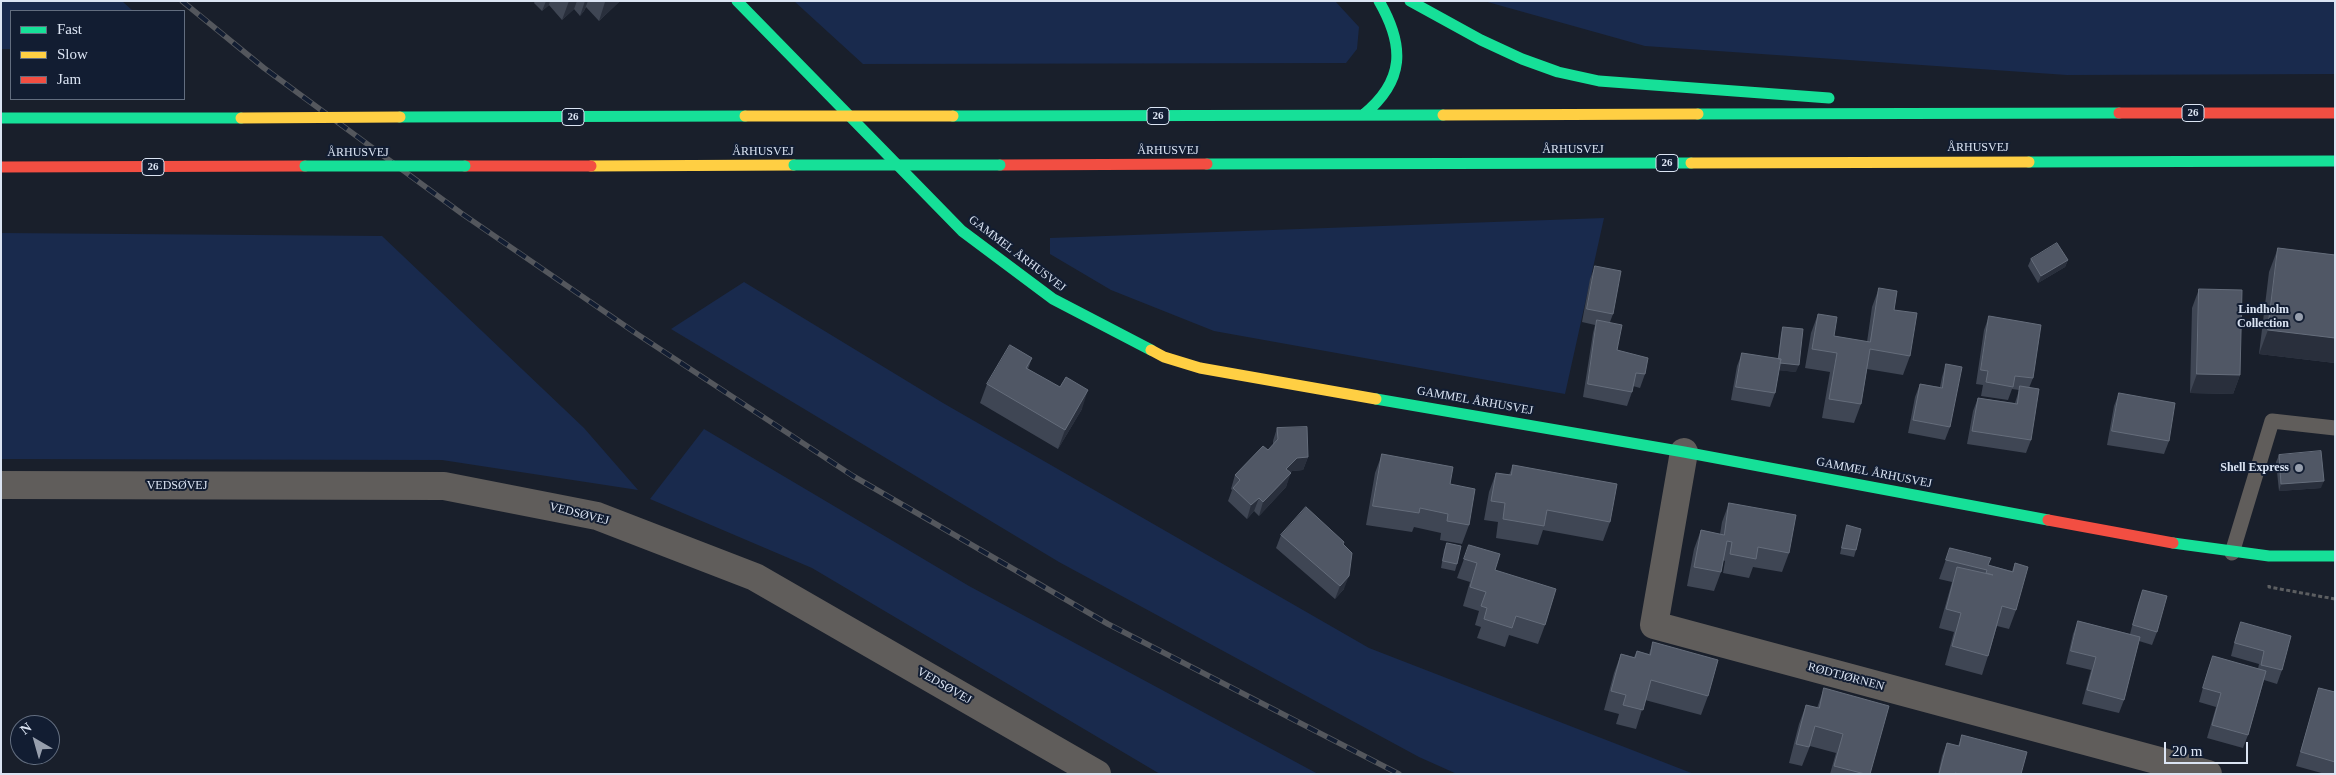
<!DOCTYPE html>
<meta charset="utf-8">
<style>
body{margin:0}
#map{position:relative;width:2336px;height:775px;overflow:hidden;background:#191f2b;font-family:Georgia,serif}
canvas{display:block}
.frame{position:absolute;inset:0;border:2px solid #dbe4f3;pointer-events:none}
.legend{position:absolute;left:10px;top:10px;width:175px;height:90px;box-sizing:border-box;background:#121d32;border:1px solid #626d7f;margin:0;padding:6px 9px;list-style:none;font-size:15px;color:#dbe4f3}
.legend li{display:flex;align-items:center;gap:10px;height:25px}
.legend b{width:25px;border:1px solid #626d7f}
.north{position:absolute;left:10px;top:715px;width:50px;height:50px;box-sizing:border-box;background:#121d32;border:1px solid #626d7f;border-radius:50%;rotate:322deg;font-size:14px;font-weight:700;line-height:20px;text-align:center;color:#dbe4f3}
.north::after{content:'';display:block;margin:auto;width:18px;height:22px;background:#979fad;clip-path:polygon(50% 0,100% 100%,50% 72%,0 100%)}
.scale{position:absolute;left:2164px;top:742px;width:84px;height:22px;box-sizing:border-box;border:2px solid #dbe4f3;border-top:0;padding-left:6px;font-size:15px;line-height:18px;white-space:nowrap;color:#dbe4f3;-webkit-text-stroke:4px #121d32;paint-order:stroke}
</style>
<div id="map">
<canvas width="2336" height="775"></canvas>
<div class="frame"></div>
<ul class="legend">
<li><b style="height:6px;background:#16e098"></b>Fast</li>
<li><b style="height:6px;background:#ffcf43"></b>Slow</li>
<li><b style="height:6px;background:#f24e42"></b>Jam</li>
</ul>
<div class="north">N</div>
<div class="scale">20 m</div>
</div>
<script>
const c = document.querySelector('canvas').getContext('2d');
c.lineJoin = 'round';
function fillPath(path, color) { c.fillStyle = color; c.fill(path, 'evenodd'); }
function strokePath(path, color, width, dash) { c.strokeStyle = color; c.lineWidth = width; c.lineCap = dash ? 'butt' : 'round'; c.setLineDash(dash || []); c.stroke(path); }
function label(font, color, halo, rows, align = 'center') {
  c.font = font + ' Georgia,serif'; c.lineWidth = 4; c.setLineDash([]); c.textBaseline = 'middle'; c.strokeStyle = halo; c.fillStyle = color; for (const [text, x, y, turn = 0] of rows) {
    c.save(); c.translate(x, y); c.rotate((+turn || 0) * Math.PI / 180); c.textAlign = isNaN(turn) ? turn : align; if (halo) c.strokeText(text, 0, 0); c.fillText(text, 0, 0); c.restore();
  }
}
fillPath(new Path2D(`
 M 1,1 L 122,1 L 133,11 L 11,11 L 11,49 L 1,49 Z
 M 794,1 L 1335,1 L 1359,27 L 1357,49 L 1346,63 L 863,64 Z
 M 1484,1 L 2335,1 L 2335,74 L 2067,75 L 1645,46 Z
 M 1604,218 L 1565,394 L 1214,331 L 1111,290 L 1050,254 L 1050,238 Z
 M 1,233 L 382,236 L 584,428 L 638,490 L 442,460 L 1,459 Z
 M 744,282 L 943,403 L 1369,648 L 1694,774 L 1457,774 L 1419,757 L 1059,562 L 671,329 Z
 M 704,429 L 969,586 L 1318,774 L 1160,774 L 812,568 L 650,499 Z`), '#192a4d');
strokePath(new Path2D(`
 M 2269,585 L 2269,587 L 2335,599`), '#5c5e61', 3, [4, 2.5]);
strokePath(new Path2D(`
 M 2232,553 L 2272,421 L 2335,428`), '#605d5b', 15);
strokePath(new Path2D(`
 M 1684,452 L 1654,625 L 2208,774
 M 1,485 L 444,486 L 597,516 L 755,577 L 1097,774`), '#605d5b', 28);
strokePath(new Path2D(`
 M 737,1 L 962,231 L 1053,299 L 1151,350
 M 1410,1 L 1481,40 L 1522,59 L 1558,72 L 1599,81 L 1829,98
 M 1698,114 L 2119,113
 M 1363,115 C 1405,81 1405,46 1379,1
 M 953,116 L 1443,115
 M 400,117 L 745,116
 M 1,118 L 241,118
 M 2029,162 L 2335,161
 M 1207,164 L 1691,163
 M 1376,399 L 1684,452 L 2048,520
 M 2173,543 L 2269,556 L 2335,556`), '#16e098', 11);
strokePath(new Path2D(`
 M 1443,115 L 1698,114
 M 1691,163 L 2029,162
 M 591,166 L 794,165
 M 1151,350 L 1164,357 L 1200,368 L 1376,399`), '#ffcf43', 11);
strokePath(new Path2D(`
 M 2119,113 L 2335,113
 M 1000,165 L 1207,164
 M 465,166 L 591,166
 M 1,167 L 305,166
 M 2048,520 L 2173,543`), '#f24e42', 11);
const rail = new Path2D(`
 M 182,1 L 264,68 L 461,213 L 637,334 L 853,476 L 1108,624 L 1399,774`);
strokePath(rail, '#54575d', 5.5);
strokePath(rail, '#121d32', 4, [11]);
strokePath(new Path2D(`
 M 794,165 L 1000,165
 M 305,166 L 465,166`), '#16e098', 11);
strokePath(new Path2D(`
 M 745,116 L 953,116
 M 241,118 L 400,117`), '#ffcf43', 11);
fillPath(new Path2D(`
 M 535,1 L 620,1 L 599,21 L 586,7 L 584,11 L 580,16 L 574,9 L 562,20 L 549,5 L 542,11 L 534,3 Z
 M 2278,248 L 2335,255 L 2335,363 L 2259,354 L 2269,272 Z
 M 2031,259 L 2068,260 L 2065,267 L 2038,283 L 2028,266 Z
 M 1595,266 L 1613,314 L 1610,322 L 1617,350 L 1645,374 L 1640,388 L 1633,386 L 1632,392 L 1627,406 L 1583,397 L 1593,333 L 1595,325 L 1582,322 L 1590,279 Z
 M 1879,288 L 1894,310 L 1910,356 L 1903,375 L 1867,369 L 1861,404 L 1854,423 L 1822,418 L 1830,372 L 1805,368 L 1811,333 L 1818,314 L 1834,336 L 1867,342 L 1872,307 Z
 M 2199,289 L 2240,375 L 2233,394 L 2190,393 L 2192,308 Z
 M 1989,316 L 2033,378 L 2029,388 L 2031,440 L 2026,453 L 1967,444 L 1973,411 L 1978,398 L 2015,403 L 2019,390 L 2012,389 L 2008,400 L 1981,396 L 1983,385 L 1976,384 L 1984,330 Z
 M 1783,327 L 1796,372 L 1779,370 L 1775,393 L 1770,407 L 1731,400 L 1737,366 L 1742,353 L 1778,359 L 1781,334 Z
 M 1032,358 L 1028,369 L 1082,409 L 1058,449 L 980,403 L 987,384 Z
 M 1946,364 L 1950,427 L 1945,440 L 1908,433 L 1915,397 L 1920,384 L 1940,387 L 1942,377 Z
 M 2119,393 L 2169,441 L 2164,454 L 2107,445 L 2114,406 Z
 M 1277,428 L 1308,457 L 1303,470 L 1292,471 L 1290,473 L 1286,487 L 1259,516 L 1254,511 L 1247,519 L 1228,501 L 1232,490 L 1231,489 L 1235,475 L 1268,450 L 1273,445 L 1273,441 Z
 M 1382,454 L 1450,484 L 1469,525 L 1462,544 L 1440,540 L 1441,533 L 1414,527 L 1412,532 L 1366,525 L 1375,473 Z
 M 2279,455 L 2321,488 L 2279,491 L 2276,462 Z
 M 1513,465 L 1610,522 L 1603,541 L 1543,530 L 1538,545 L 1496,538 L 1498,522 L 1484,520 L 1489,492 L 1496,473 L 1509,475 Z
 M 1729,503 L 1789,553 L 1782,572 L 1753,567 L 1749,578 L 1723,573 L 1725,561 L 1723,560 L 1721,572 L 1714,591 L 1687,586 L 1694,549 L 1701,530 L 1720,534 L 1722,522 Z
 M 1847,525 L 1856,550 L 1854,557 L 1840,554 L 1845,532 Z
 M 1281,535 L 1343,545 L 1344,589 L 1335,599 L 1276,548 Z
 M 1447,543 L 1457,564 L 1455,571 L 1441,568 L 1444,550 Z
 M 1469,545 L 1495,570 L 1545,625 L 1538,644 L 1509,635 L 1505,647 L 1477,638 L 1481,627 L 1475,625 L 1479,611 L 1463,606 L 1470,582 L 1457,578 Z
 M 1950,548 L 1988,565 L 2012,571 L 2015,563 L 2016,610 L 2009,629 L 1997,626 L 1988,656 L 1982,675 L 1945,665 L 1954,632 L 1939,628 L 1952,582 L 1939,579 Z
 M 2143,590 L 2157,632 L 2152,645 L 2139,641 L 2124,700 L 2119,713 L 2082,704 L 2091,670 L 2066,664 L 2073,634 L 2078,621 L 2130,634 L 2138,603 Z
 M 2241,622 L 2282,670 L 2277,684 L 2264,680 L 2248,735 L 2243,748 L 2207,738 L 2216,707 L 2199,702 L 2208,669 L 2213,656 L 2258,669 L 2259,664 L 2231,656 L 2236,636 Z
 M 1653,642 L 1708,696 L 1701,715 L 1645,700 L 1636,729 L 1616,724 L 1619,714 L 1604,710 L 1614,673 L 1621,654 L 1634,657 L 1637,651 L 1649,654 Z
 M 1824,688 L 1870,774 L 1830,774 L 1836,753 L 1810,746 L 1802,766 L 1789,763 L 1799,724 L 1806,705 L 1817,708 Z
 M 2319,688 L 2335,692 L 2335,771 L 2334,774 L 2325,774 L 2296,766 L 2315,701 Z
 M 1962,735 L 2021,774 L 1938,774 L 1942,756 L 1947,743 L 1958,746 Z`), '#3f4654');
fillPath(new Path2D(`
 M 546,1 L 550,1 L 549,5 L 542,11 Z
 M 569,1 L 577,1 L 574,9 L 562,20 Z
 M 585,1 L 588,1 L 584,11 L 580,16 Z
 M 607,1 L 620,1 L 599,21 L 605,2 Z
 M 2068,260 L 2065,267 L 2038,283 L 2041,276 Z
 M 2268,330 L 2335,338 L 2335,363 L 2259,354 Z
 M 1779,363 L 1799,365 L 1796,372 L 1776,370 Z
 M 2197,374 L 2240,375 L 2233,394 L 2190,393 Z
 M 1088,390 L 1082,409 L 1058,449 L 1065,430 Z
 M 1308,457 L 1303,470 L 1292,471 L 1282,482 L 1286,469 L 1297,458 Z
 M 1291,473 L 1286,487 L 1259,516 L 1263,502 Z
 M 2324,481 L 2321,488 L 2279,491 L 2281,484 Z
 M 1259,498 L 1254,511 L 1247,519 L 1251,505 Z
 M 1349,576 L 1344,589 L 1335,599 L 1340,586 Z`), '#292f3c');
const building = new Path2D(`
 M 2057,243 L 2068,260 L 2041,276 L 2031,259 Z
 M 2278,248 L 2335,255 L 2335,338 L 2268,330 Z
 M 1595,266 L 1621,271 L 1613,314 L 1587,309 Z
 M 1879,288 L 1897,291 L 1894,310 L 1917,313 L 1910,356 L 1870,349 L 1861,404 L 1829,399 L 1837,353 L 1812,349 L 1818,314 L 1837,317 L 1834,336 L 1870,342 Z
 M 2199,289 L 2242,290 L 2240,375 L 2197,374 Z
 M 1989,316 L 2041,325 L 2033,378 L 2015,376 L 2013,387 L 1986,382 L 1988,371 L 1981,370 Z
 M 1597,320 L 1622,325 L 1617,350 L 1648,358 L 1645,374 L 1636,373 L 1632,392 L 1588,384 Z
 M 1783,327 L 1803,329 L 1799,365 L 1780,363 L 1781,359 L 1779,359 Z
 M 1010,345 L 1032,358 L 1026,368 L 1060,387 L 1066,377 L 1088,390 L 1065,430 L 987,384 Z
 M 1742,353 L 1781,359 L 1775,393 L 1736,387 Z
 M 1946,364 L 1962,367 L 1950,427 L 1913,420 L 1920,384 L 1942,388 Z
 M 2020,386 L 2039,389 L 2031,440 L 1972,431 L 1978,398 L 2017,404 Z
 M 2119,393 L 2175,403 L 2169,441 L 2112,431 Z
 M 1307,427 L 1308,457 L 1297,458 L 1286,469 L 1291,473 L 1263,502 L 1259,498 L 1251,505 L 1233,488 L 1240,480 L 1235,475 L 1263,446 L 1268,450 L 1278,439 L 1277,428 Z
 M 2321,451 L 2324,481 L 2281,484 L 2279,455 Z
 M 1382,454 L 1453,467 L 1450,484 L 1475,489 L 1469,525 L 1447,521 L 1448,514 L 1420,508 L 1419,513 L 1373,506 Z
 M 1513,465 L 1617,484 L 1610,522 L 1547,510 L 1544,526 L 1503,519 L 1505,503 L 1491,501 L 1496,473 L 1511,475 Z
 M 1729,503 L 1796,515 L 1789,553 L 1758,547 L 1756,559 L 1730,554 L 1732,542 L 1727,541 L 1721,572 L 1694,567 L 1701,530 L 1724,535 Z
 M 1306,507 L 1344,542 L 1343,544 L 1352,553 L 1349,576 L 1340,586 L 1281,535 Z
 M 1847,525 L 1861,529 L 1856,550 L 1842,548 Z
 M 1447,543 L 1461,546 L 1457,564 L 1443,561 Z
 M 1469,545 L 1500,554 L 1495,570 L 1556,589 L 1545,625 L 1516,616 L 1512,628 L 1484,619 L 1487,608 L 1481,606 L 1486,592 L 1470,587 L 1477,563 L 1464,559 Z
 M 1950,548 L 1991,558 L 1988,565 L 2013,572 L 2015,563 L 2028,567 L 2016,610 L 2002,606 L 1988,656 L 1952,646 L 1961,613 L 1946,609 L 1957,567 L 1993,575 L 1986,573 L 1987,570 L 1946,560 Z
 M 2143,590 L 2167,596 L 2157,632 L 2133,625 Z
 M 2078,621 L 2140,637 L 2124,700 L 2087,690 L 2096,657 L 2071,651 Z
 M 2241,622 L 2291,636 L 2282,670 L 2261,665 L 2264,651 L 2235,643 Z
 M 1653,642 L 1718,660 L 1708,696 L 1651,680 L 1643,710 L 1623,705 L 1626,695 L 1611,691 L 1621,654 L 1635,658 L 1637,651 L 1650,655 Z
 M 2213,656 L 2266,671 L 2248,735 L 2212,725 L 2221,693 L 2203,688 Z
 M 1824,688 L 1889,706 L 1870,774 L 1865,774 L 1834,766 L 1843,734 L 1815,726 L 1809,747 L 1796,744 L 1806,705 L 1819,708 Z
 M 2319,688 L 2335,692 L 2335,762 L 2301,752 Z
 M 1962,735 L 2027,752 L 2021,774 L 1959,774 L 1955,773 L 1955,774 L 1939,774 L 1947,743 L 1959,746 Z`);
fillPath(building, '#505765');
strokePath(building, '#656d7b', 1);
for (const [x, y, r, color] of [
 [2299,317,5,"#979fad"],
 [2299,468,5,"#979fad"]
]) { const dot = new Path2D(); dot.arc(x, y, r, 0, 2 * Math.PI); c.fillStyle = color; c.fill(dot); strokePath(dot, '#121d32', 2); }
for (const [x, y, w] of [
 [2193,113,22],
 [1158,116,22],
 [573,117,22],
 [1667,163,22],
 [153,167,22]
]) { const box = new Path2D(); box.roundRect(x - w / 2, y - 8.5, w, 17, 4); c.fillStyle = '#121d32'; c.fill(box); strokePath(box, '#dbe4f3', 1); }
label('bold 11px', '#dbe4f3', null, [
 ["26",2193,113],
 ["26",1158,116],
 ["26",573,117],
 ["26",1667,163],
 ["26",153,167]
]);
label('12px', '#dbe4f3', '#121d32', [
 ["ÅRHUSVEJ",1978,148],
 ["ÅRHUSVEJ",1573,150],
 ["ÅRHUSVEJ",1168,151],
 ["ÅRHUSVEJ",763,152],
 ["ÅRHUSVEJ",358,153],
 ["GAMMEL ÅRHUSVEJ",1017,254,37],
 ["GAMMEL ÅRHUSVEJ",1475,401,10],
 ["GAMMEL ÅRHUSVEJ",1874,473,11],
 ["VEDSØVEJ",177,486],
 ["VEDSØVEJ",579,514,14],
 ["RØDTJØRNEN",1846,677,15],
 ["VEDSØVEJ",944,686,30]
]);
label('bold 12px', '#dbe4f3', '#121d32', [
 ["Lindholm",2289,310],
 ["Collection",2289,324],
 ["Shell Express",2289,468]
], 'right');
</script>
